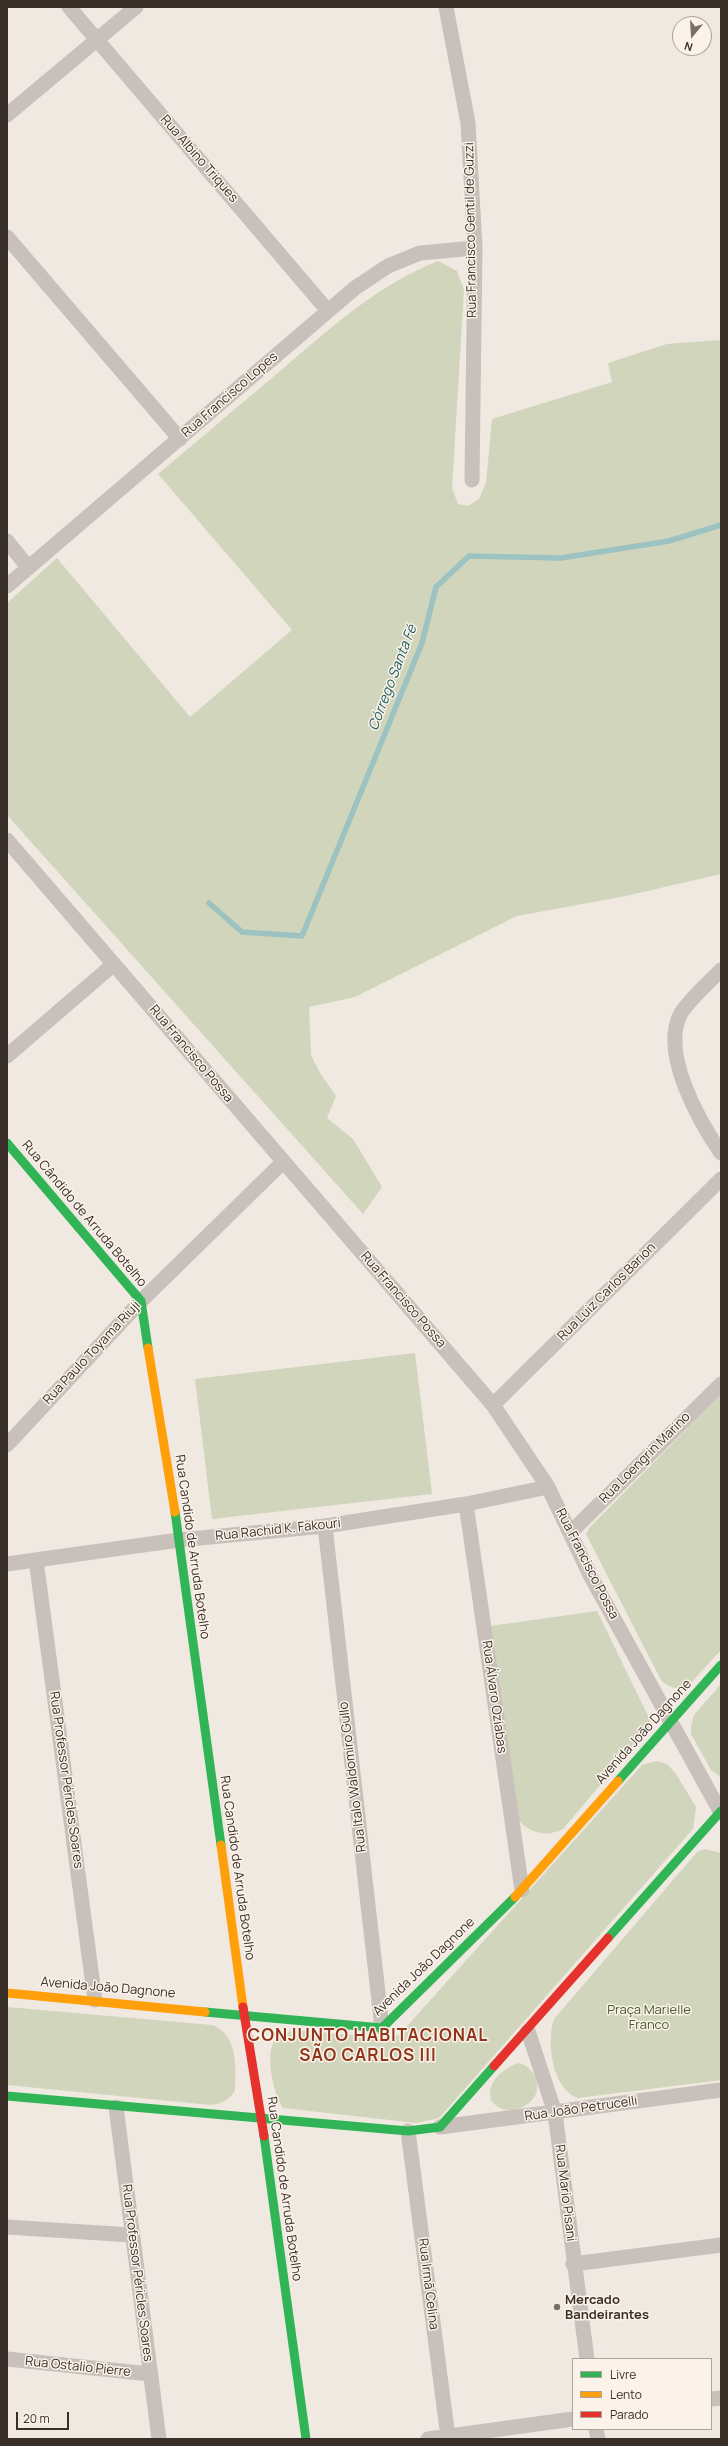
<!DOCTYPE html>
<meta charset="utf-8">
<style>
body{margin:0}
#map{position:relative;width:728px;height:2446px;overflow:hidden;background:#efe9e2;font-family:Manrope,sans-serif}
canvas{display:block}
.frame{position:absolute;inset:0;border:8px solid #3a2e28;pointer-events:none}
.legend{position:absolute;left:572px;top:2358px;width:140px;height:72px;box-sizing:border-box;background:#fbf3ea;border:1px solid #aea49c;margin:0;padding:5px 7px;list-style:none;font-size:12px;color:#3a2e28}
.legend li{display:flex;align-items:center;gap:8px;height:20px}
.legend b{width:20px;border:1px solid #aea49c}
.north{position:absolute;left:672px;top:16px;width:40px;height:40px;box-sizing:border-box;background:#fbf3ea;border:1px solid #aea49c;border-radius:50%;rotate:198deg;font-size:11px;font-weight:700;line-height:16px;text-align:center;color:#3a2e28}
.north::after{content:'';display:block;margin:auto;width:14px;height:18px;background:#796f69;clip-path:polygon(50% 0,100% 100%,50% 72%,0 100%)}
.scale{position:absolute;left:16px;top:2412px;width:53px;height:18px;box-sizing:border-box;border:2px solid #3a2e28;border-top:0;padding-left:5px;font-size:12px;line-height:14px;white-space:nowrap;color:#3a2e28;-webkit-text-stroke:3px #fbf3ea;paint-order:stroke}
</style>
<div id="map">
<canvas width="728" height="2446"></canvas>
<div class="frame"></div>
<ul class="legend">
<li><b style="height:5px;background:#30b455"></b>Livre</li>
<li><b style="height:5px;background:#ff9f0a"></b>Lento</li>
<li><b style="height:5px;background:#e5322d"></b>Parado</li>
</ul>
<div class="north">N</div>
<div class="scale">20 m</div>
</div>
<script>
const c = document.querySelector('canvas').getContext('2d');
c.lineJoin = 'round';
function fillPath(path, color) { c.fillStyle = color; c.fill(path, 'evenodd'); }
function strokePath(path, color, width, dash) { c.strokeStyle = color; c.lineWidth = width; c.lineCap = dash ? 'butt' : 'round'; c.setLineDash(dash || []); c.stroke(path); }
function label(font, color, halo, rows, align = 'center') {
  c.font = font + ' Manrope,sans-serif'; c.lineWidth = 3; c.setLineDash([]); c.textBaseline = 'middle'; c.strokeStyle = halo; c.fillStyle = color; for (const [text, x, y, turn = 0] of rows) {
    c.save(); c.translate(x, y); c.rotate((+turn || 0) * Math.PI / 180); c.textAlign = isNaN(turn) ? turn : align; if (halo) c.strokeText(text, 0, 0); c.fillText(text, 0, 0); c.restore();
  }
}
fillPath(new Path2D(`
 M 438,261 L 457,271 L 464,290 L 452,488 L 458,504 L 468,506 L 479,499 L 486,483 L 492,419 L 612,382 L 608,363 L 667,344 L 721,340 L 721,874 L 621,897 L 517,916 L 355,997 L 309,1007 L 311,1055 L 320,1073 L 336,1096 L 327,1118 L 353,1139 L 382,1187 L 363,1214 L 7,815 L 7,603 L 57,558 L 190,717 L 292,630 L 158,474 C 201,438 243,402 286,366 C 334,325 378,285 438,261 Z
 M 415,1353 L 432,1494 L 212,1519 L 195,1379 Z
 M 721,1394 L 721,1650 L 686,1688 C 676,1690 668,1687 661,1680 L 586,1534 L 589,1528 Z
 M 597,1611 L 652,1724 L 563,1829 C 547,1837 532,1834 519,1821 L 490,1626 Z
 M 721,1684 L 721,1777 L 711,1770 L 691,1734 L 691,1726 L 694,1715 Z
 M 657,1761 L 667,1764 L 676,1774 L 696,1807 L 693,1829 L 439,2118 L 416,2123 L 283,2108 C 274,2096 265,2055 274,2042 C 278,2035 287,2032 295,2030 L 386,2038 L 399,2035 L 642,1765 Z
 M 705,1849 L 721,1853 L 721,2080 L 578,2098 C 552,2090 546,2041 554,2019 L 697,1852 Z
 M 7,2007 L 212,2025 C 238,2035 236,2066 235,2090 C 230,2100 222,2103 211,2105 L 7,2085 Z
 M 519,2063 C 534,2066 544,2088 532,2100 C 521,2112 501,2115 491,2100 C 486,2082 503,2068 519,2063 Z`), '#d1d5bb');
strokePath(new Path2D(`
 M 209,903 L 242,932 L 302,936 L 422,643 L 436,587 L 469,556 L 561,558 L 669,541 L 721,525`), '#9cc2c2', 5.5);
strokePath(new Path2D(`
 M 69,7 L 328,311
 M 446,7 L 468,123 L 475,248 L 472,480
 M 7,115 L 136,7
 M 7,237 L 180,439
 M 7,541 L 28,567
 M 7,586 L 355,288 L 388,266 L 420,253 L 475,248
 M 7,840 L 493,1405 L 548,1487 L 590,1575 L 721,1813
 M 721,970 C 711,980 685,1004 680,1015 C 661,1054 699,1121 721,1153
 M 7,1056 L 114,964
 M 493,1405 L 721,1179
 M 7,1445 L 141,1301 L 283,1162
 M 466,1504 L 522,1890
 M 325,1526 L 382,2028
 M 570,1533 L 721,1384
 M 36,1560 L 95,2000
 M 7,1564 L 179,1540 L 325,1526 L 466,1504 L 548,1487
 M 528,2031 L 555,2113 L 587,2359
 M 116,2107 L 159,2439
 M 440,2127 L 721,2090
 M 408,2131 L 448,2437
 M 7,2227 L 131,2235
 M 573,2264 L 721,2245
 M 7,2359 L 150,2374
 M 711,2399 L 721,2398
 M 596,2429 L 598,2439
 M 428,2439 L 573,2419`), '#c8c1bb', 15);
strokePath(new Path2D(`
 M 7,1143 L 141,1301 L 148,1348
 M 175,1512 L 221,1845
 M 618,1781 L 721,1665
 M 608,1938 L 721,1811
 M 205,2012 L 382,2028 L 515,1897
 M 7,2096 L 408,2131 L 440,2127 L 494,2066
 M 264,2136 L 306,2439`), '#30b455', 9);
strokePath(new Path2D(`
 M 148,1348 L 175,1512
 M 221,1845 L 243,2007
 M 515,1897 L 618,1781
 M 7,1993 L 205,2012`), '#ff9f0a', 9);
strokePath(new Path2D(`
 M 243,2007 L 264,2136
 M 494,2066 L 608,1938`), '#e5322d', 9);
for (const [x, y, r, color] of [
 [557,2307,4,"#796f69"]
]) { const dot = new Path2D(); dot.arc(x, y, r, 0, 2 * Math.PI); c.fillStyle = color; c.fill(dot); strokePath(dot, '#fbf3ea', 1.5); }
label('13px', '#3a2e28', '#fbf3ea', [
 ["Rua Albino Triques",199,159,49],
 ["Rua Francisco Gentil de Guzzi",471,230,-91],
 ["Rua Francisco Lopes",230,395,-41],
 ["Rua Francisco Possa",191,1054,50],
 ["Rua Cândido de Arruda Botelho",84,1214,50],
 ["Rua Luiz Carlos Barion",607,1292,-45],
 ["Rua Francisco Possa",403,1300,49],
 ["Rua Paulo Toyama Riuji",92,1353,-47],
 ["Rua Loengrin Marino",645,1458,-45],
 ["Rua Rachid K. Fakouri",278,1530,-6],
 ["Rua Candido de Arruda Botelho",192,1547,82],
 ["Rua Francisco Possa",587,1564,63],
 ["Rua Álvaro Oziabas",494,1697,82],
 ["Avenida João Dagnone",644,1732,-48],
 ["Rua Italo Waldomiro Gullo",353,1777,-97],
 ["Rua Professor Péricles Soares",66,1780,82],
 ["Rua Candido de Arruda Botelho",237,1868,82],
 ["Avenida João Dagnone",424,1967,-44],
 ["Avenida João Dagnone",108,1988,5],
 ["Rua João Petrucelli",581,2109,-8],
 ["Rua Candido de Arruda Botelho",284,2189,82],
 ["Rua Mario Pisani",565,2193,83],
 ["Rua Professor Péricles Soares",137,2273,83],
 ["Rua Irmã Celina",428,2284,83],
 ["Rua Ostalio Pierre",78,2367,6]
]);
label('13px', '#495a2a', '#fbf3ea', [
 ["Praça Marielle",649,2010],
 ["Franco",649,2025]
]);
label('bold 13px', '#3a2e28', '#fbf3ea', [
 ["Mercado",565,2300],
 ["Bandeirantes",565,2315]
], 'left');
label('italic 14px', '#1a5c5f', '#fbf3ea', [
 ["Córrego Santa Fé",393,678,-69]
]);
c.letterSpacing = '1px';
label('bold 17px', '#90351a', '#fbf3ea', [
 ["CONJUNTO HABITACIONAL",368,2036],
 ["SÃO CARLOS III",368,2056]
]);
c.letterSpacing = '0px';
</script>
